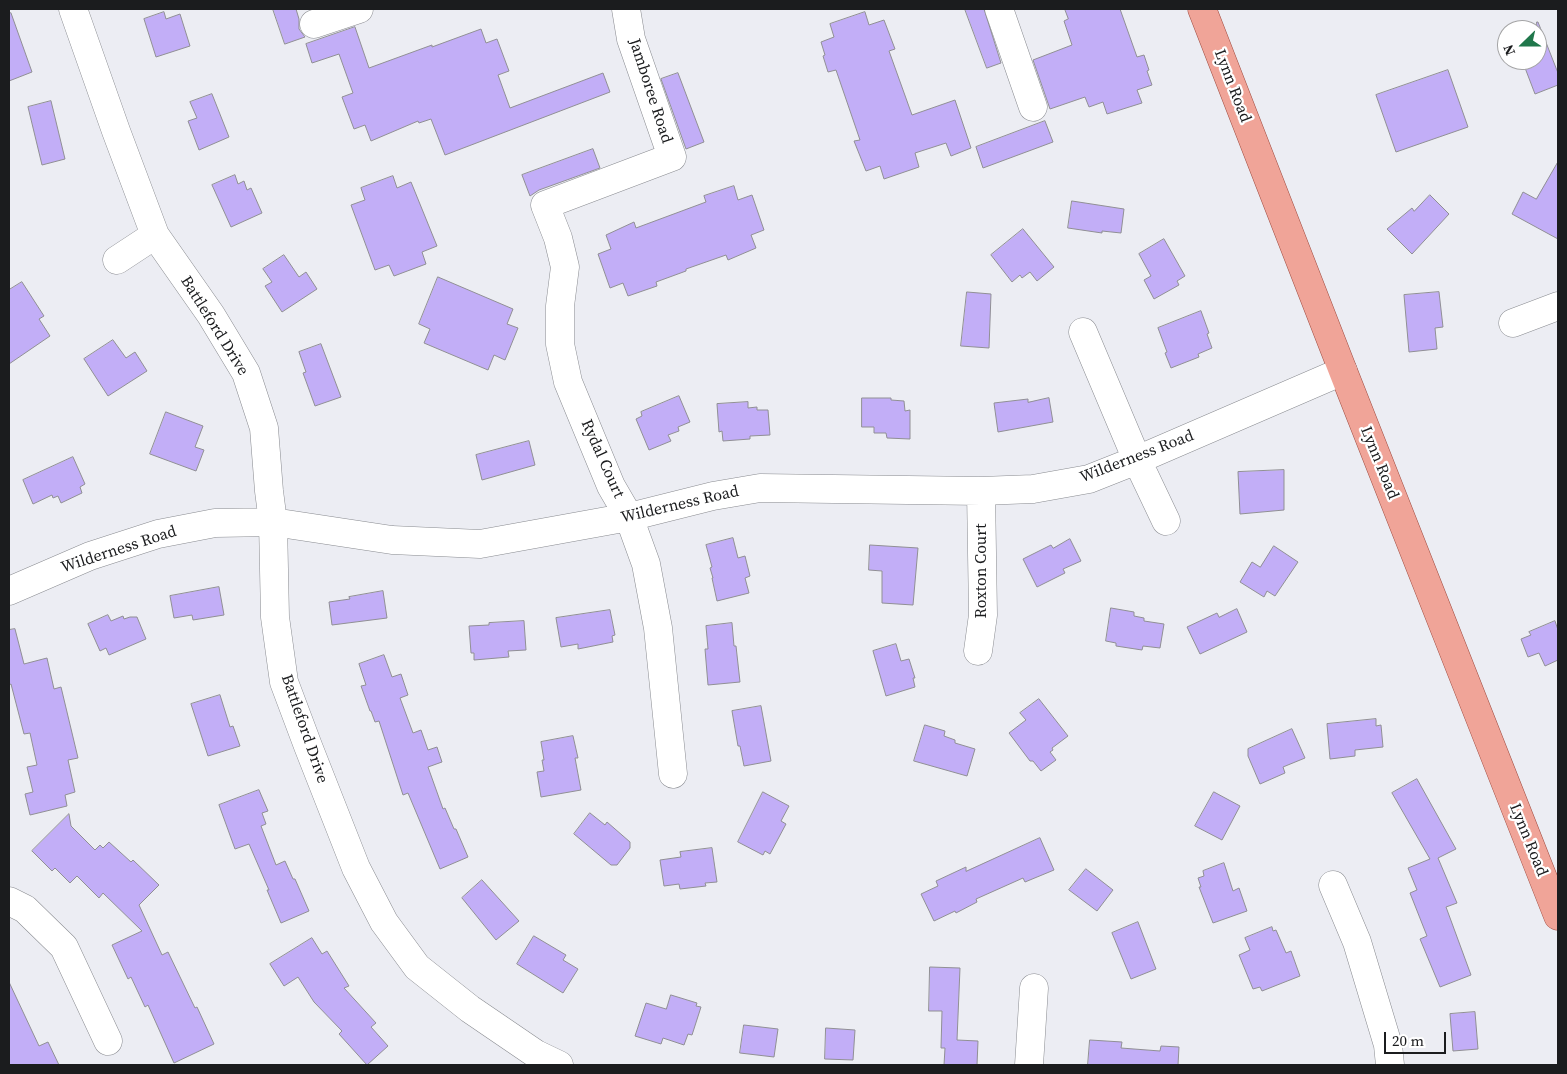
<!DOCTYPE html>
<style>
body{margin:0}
#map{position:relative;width:1567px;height:1074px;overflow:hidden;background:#ecedf3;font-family:"Source Serif 4",serif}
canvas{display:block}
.frame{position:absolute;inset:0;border:10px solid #1b1c1e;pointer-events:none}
.north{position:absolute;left:1497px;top:20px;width:50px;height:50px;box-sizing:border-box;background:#fff;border:1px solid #a4a4a5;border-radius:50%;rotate:248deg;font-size:14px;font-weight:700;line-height:20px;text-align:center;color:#1b1c1e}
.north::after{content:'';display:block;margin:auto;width:18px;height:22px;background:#20774b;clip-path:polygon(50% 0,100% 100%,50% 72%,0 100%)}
.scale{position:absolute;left:1384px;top:1032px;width:62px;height:22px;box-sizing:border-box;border:2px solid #1b1c1e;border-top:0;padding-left:6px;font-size:15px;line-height:18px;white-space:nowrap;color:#1b1c1e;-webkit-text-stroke:4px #fff;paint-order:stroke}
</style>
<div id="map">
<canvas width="1567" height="1074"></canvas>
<div class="frame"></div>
<div class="north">N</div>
<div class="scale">20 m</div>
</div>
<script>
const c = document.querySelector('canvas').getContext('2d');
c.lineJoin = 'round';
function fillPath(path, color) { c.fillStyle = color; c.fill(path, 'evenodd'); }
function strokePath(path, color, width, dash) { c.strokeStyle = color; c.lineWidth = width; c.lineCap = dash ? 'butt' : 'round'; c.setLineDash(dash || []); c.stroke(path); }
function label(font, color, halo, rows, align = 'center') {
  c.font = font + ' "Source Serif 4",serif'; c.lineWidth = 4.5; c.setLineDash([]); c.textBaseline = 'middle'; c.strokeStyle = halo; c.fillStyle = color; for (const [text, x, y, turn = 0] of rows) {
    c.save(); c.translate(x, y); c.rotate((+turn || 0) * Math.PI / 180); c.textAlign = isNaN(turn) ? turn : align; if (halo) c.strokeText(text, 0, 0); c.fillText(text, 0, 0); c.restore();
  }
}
const building = new Path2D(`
 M 273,9 L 296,9 L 299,19 L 299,29 L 305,37 L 285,44 Z
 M 965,9 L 984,9 L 1001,63 L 987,68 Z
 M 1065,9 L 1120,9 L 1137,57 L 1144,55 L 1149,70 L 1147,71 L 1152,85 L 1137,90 L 1142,103 L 1107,114 L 1103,102 L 1089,107 L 1085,97 L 1050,109 L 1033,60 L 1072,45 L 1064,21 L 1068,19 Z
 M 164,12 L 166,19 L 180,14 L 190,46 L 156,57 L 144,19 Z
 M 865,12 L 869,25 L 884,20 L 895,49 L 889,51 L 912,115 L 955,100 L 971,148 L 951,156 L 946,143 L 915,153 L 919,167 L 884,179 L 880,166 L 866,171 L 854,141 L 860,140 L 836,70 L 828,72 L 823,56 L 825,55 L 821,42 L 834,37 L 830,24 Z
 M 11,13 L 32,72 L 9,81 L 9,14 Z
 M 1537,22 L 1538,22 L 1558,73 L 1558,85 L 1535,94 L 1522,60 L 1537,60 Z
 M 355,27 L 369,68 L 432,45 L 432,47 L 481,29 L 486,43 L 497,39 L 509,71 L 498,75 L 510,108 L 603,73 L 610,92 L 445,155 L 431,119 L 419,123 L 418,121 L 371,141 L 365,125 L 354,129 L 342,97 L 353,93 L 339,54 L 312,63 L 306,44 Z
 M 1448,70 L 1468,127 L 1396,152 L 1376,95 Z
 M 678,73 L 704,142 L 686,149 L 661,79 Z
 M 212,94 L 229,137 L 199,150 L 188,121 L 197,118 L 190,102 Z
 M 51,101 L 65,159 L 42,165 L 28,107 Z
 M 1045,121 L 1053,142 L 983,168 L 976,147 Z
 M 593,149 L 600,168 L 539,190 L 530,196 L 522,175 Z
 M 1558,162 L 1558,239 L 1512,214 L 1523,192 L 1536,199 Z
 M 235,175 L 238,184 L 244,181 L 247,190 L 251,188 L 262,213 L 231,227 L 212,185 Z
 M 393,176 L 397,188 L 411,182 L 437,246 L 422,252 L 426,264 L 394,276 L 389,265 L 375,270 L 351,205 L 365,200 L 361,188 Z
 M 734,186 L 738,200 L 752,195 L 764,230 L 751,235 L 756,248 L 728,260 L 726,255 L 686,269 L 686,271 L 656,282 L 657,286 L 628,296 L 623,283 L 610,288 L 598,254 L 611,249 L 606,235 L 634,222 L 636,228 L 706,202 L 704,196 Z
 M 1430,195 L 1449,214 L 1412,254 L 1387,229 L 1412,208 L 1414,211 Z
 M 1072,201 L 1124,209 L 1121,233 L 1102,231 L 1102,233 L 1068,228 Z
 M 1023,229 L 1054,267 L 1037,281 L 1030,272 L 1022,278 L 1020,275 L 1012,282 L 991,255 Z
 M 1164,239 L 1185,276 L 1177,281 L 1179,285 L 1154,299 L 1144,280 L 1151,276 L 1139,254 Z
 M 284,255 L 299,277 L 306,272 L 317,289 L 282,312 L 265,286 L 272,282 L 263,269 Z
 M 438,277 L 513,309 L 507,324 L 518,328 L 505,360 L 494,355 L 488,370 L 424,343 L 430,329 L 419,324 Z
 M 22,282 L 44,316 L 39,319 L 50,336 L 9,364 L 9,290 Z
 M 967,292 L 991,294 L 989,348 L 961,346 Z
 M 1439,292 L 1443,327 L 1435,328 L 1437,349 L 1409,352 L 1404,295 Z
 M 1201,311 L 1209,333 L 1207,334 L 1212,348 L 1198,354 L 1199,357 L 1171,368 L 1165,353 L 1167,352 L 1158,328 Z
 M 113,340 L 126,358 L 135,352 L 147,371 L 108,396 L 84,359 Z
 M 321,344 L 341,397 L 315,406 L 303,373 L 306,372 L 299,352 Z
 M 679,396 L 690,422 L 678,427 L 679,431 L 668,435 L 671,441 L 649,450 L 636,419 L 642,416 L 641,412 Z
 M 862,398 L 891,398 L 891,400 L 904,401 L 905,411 L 910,410 L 910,439 L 887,438 L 886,433 L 874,433 L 874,427 L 862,427 Z
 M 1049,398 L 1053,422 L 998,432 L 994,403 L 1028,399 L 1028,402 Z
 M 748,402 L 748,408 L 757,407 L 757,410 L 768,410 L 770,435 L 750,436 L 750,439 L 723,441 L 722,431 L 719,432 L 717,404 Z
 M 166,412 L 203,426 L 195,447 L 204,450 L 196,471 L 150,454 Z
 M 529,441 L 535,465 L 482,480 L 476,455 Z
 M 73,457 L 85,484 L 80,487 L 82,493 L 61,503 L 58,496 L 53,498 L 52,495 L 33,504 L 23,480 Z
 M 1284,470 L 1284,510 L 1240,514 L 1238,472 Z
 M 733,538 L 738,558 L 745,556 L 750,576 L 745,578 L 749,593 L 717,601 L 712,578 L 713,578 L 710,568 L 712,567 L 706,545 Z
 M 1070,539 L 1081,561 L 1063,569 L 1065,573 L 1037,587 L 1023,559 L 1051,545 L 1053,548 Z
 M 870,545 L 918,548 L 913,605 L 882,603 L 882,571 L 869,570 Z
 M 1274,546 L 1298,562 L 1275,596 L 1267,591 L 1264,597 L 1240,582 L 1252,562 L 1260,567 Z
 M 219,587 L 224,615 L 193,620 L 192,615 L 174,618 L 170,596 Z
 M 383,591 L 387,618 L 332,625 L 329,602 L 350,599 L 349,597 Z
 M 1111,608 L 1134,612 L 1134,616 L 1144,618 L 1144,621 L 1164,624 L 1160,648 L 1143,646 L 1142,650 L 1116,646 L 1116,643 L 1106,641 Z
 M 1237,609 L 1247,632 L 1200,654 L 1187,627 L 1217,613 L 1219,617 Z
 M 610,610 L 615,635 L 612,636 L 613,642 L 578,649 L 578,644 L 561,647 L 556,618 Z
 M 108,615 L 111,621 L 123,616 L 124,619 L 130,617 L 137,617 L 146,639 L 109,655 L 106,648 L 100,651 L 88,624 Z
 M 524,621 L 526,650 L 508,651 L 509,657 L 474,660 L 474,653 L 471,653 L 469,626 L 489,625 L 489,623 Z
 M 1555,621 L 1558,630 L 1558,660 L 1545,666 L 1539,653 L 1528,657 L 1521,639 L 1531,635 L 1529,632 Z
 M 732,623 L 734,646 L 736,646 L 740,682 L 708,685 L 705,649 L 708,649 L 706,626 Z
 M 15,629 L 24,664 L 47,658 L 54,689 L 61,687 L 78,758 L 68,760 L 75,792 L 65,795 L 67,806 L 30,815 L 25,794 L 33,792 L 27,767 L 37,765 L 30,733 L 24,734 L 11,684 L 9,685 L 9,630 Z
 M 896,644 L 901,661 L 909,659 L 915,678 L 913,678 L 915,687 L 886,696 L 873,651 Z
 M 384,655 L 392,677 L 401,674 L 408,695 L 400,698 L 413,733 L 421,730 L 428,750 L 437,747 L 442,762 L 428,767 L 443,809 L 445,808 L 454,829 L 456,829 L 468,857 L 440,869 L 408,793 L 403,795 L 379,721 L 375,722 L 371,711 L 370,711 L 361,686 L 366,685 L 359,664 Z
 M 220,695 L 230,727 L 233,726 L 240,746 L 208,756 L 191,704 Z
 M 1039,699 L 1068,736 L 1052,748 L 1053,750 L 1050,752 L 1056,760 L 1041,771 L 1033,761 L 1030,761 L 1009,733 L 1026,720 L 1020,713 Z
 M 761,706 L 771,761 L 744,766 L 740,746 L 738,746 L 732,711 Z
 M 1376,719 L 1376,726 L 1381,725 L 1383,747 L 1355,750 L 1355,756 L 1330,759 L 1327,724 Z
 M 925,725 L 945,731 L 944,736 L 955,740 L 955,743 L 975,749 L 967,776 L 914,761 Z
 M 1292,729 L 1305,758 L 1283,767 L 1285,773 L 1260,784 L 1248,756 L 1248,749 Z
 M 573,736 L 578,758 L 575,758 L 581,790 L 541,797 L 537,772 L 544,771 L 542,760 L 544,760 L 541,742 Z
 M 1417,779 L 1456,849 L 1438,858 L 1457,903 L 1446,907 L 1471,975 L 1440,987 L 1420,939 L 1427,936 L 1410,893 L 1417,890 L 1408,868 L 1430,859 L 1392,793 Z
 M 259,790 L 268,811 L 262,813 L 266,824 L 261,826 L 276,865 L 285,861 L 293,879 L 295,879 L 309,911 L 281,923 L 267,890 L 269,890 L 249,844 L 235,849 L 219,805 Z
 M 763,792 L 789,806 L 781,821 L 786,824 L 770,854 L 765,851 L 763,855 L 738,842 Z
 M 1214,792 L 1240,806 L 1222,840 L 1195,826 Z
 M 590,813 L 605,825 L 607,822 L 630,842 L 630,848 L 617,865 L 611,865 L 574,834 Z
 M 69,814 L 71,826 L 95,850 L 100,845 L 103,848 L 109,842 L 131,862 L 133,860 L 159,885 L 139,905 L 162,955 L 168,952 L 195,1008 L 197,1007 L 214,1044 L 174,1063 L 148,1005 L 145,1007 L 131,977 L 128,979 L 112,945 L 142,931 L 103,893 L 99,898 L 77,876 L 70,883 L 55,868 L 52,871 L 32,851 Z
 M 1040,838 L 1054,870 L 1025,882 L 1023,878 L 976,899 L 977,902 L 956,913 L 955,911 L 934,921 L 921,894 L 938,886 L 936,881 L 966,867 L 966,871 Z
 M 712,848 L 717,882 L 705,883 L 706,886 L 680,889 L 679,884 L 664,886 L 660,860 L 681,857 L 680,852 Z
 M 1224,863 L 1233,891 L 1239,888 L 1247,911 L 1213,923 L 1199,887 L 1201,887 L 1198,878 L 1204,876 L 1203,871 Z
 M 1086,869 L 1113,890 L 1097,911 L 1069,890 Z
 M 482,880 L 519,921 L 496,940 L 462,898 Z
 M 1138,922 L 1156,969 L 1131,979 L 1112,933 Z
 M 1272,927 L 1273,931 L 1276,930 L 1286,953 L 1291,951 L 1300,976 L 1262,991 L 1260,987 L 1253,989 L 1239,955 L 1250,950 L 1245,938 Z
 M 534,936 L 566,955 L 563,960 L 578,969 L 563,993 L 517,964 Z
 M 312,938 L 322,954 L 327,951 L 349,986 L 344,988 L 376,1023 L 371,1027 L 388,1046 L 367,1065 L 339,1034 L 342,1031 L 314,1002 L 298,977 L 284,986 L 270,964 Z
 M 930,967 L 960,968 L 957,1040 L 978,1041 L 977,1065 L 944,1065 L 945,1048 L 941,1048 L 942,1011 L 929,1011 Z
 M 9,982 L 39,1046 L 48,1042 L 59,1065 L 9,1065 Z
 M 671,995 L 697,1003 L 696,1006 L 701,1007 L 692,1035 L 688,1034 L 684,1045 L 663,1038 L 661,1044 L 635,1036 L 646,1003 L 666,1009 Z
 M 1475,1012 L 1478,1049 L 1453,1051 L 1450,1014 Z
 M 744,1025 L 778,1029 L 774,1057 L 740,1053 Z
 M 826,1028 L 855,1030 L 853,1060 L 825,1059 Z
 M 1090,1040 L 1122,1042 L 1121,1048 L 1160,1051 L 1161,1046 L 1179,1047 L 1178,1065 L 1088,1065 Z`);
fillPath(building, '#c2aef7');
strokePath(building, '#908f94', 1);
const minor = new Path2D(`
 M 73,9 L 116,131 L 155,235 L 211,315 L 246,373 L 264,428 L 269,491 L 273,522 L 275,617 L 284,682 L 308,746 L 356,868 L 384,922 L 417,967 L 470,1009 L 536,1054 L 559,1065
 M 626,9 L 631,39 L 672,157 L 545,205 L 558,238 L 565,267 L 560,306 L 560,344 L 568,382 L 611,486 L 629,517 L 646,564 L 658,628 L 673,774
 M 999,9 L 1033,107
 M 314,24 L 359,9
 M 117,260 L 155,235
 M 1513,323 L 1558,306
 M 1083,332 L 1137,460 L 1166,521
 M 9,591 L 90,556 L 158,534 L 215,523 L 273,522 L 392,540 L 480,544 L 629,517 L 713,496 L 760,488 L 981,491 L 1033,489 L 1089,479 L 1137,460 L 1343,371
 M 978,651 L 983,615 L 981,491
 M 1333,885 L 1357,942 L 1388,1045 L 1390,1065
 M 9,901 L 25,909 L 64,947 L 108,1041
 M 1029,1065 L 1034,988`);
const major = new Path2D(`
 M 1202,9 L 1343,371 L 1558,916`);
strokePath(minor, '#898b90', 29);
strokePath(major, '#9f4d41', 29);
strokePath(minor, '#fff', 28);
strokePath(major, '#f0a498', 28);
label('16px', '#1b1c1e', '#fff', [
 ["Lynn Road",1232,86,69],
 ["Jamboree Road",650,91,72],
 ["Battleford Drive",214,326,58],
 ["Wilderness Road",1137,457,-21],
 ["Rydal Court",602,459,66],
 ["Lynn Road",1379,463,68],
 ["Wilderness Road",680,505,-13],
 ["Wilderness Road",119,550,-18],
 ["Roxton Court",982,571,-90],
 ["Battleford Drive",304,729,71],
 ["Lynn Road",1528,840,68]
]);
</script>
